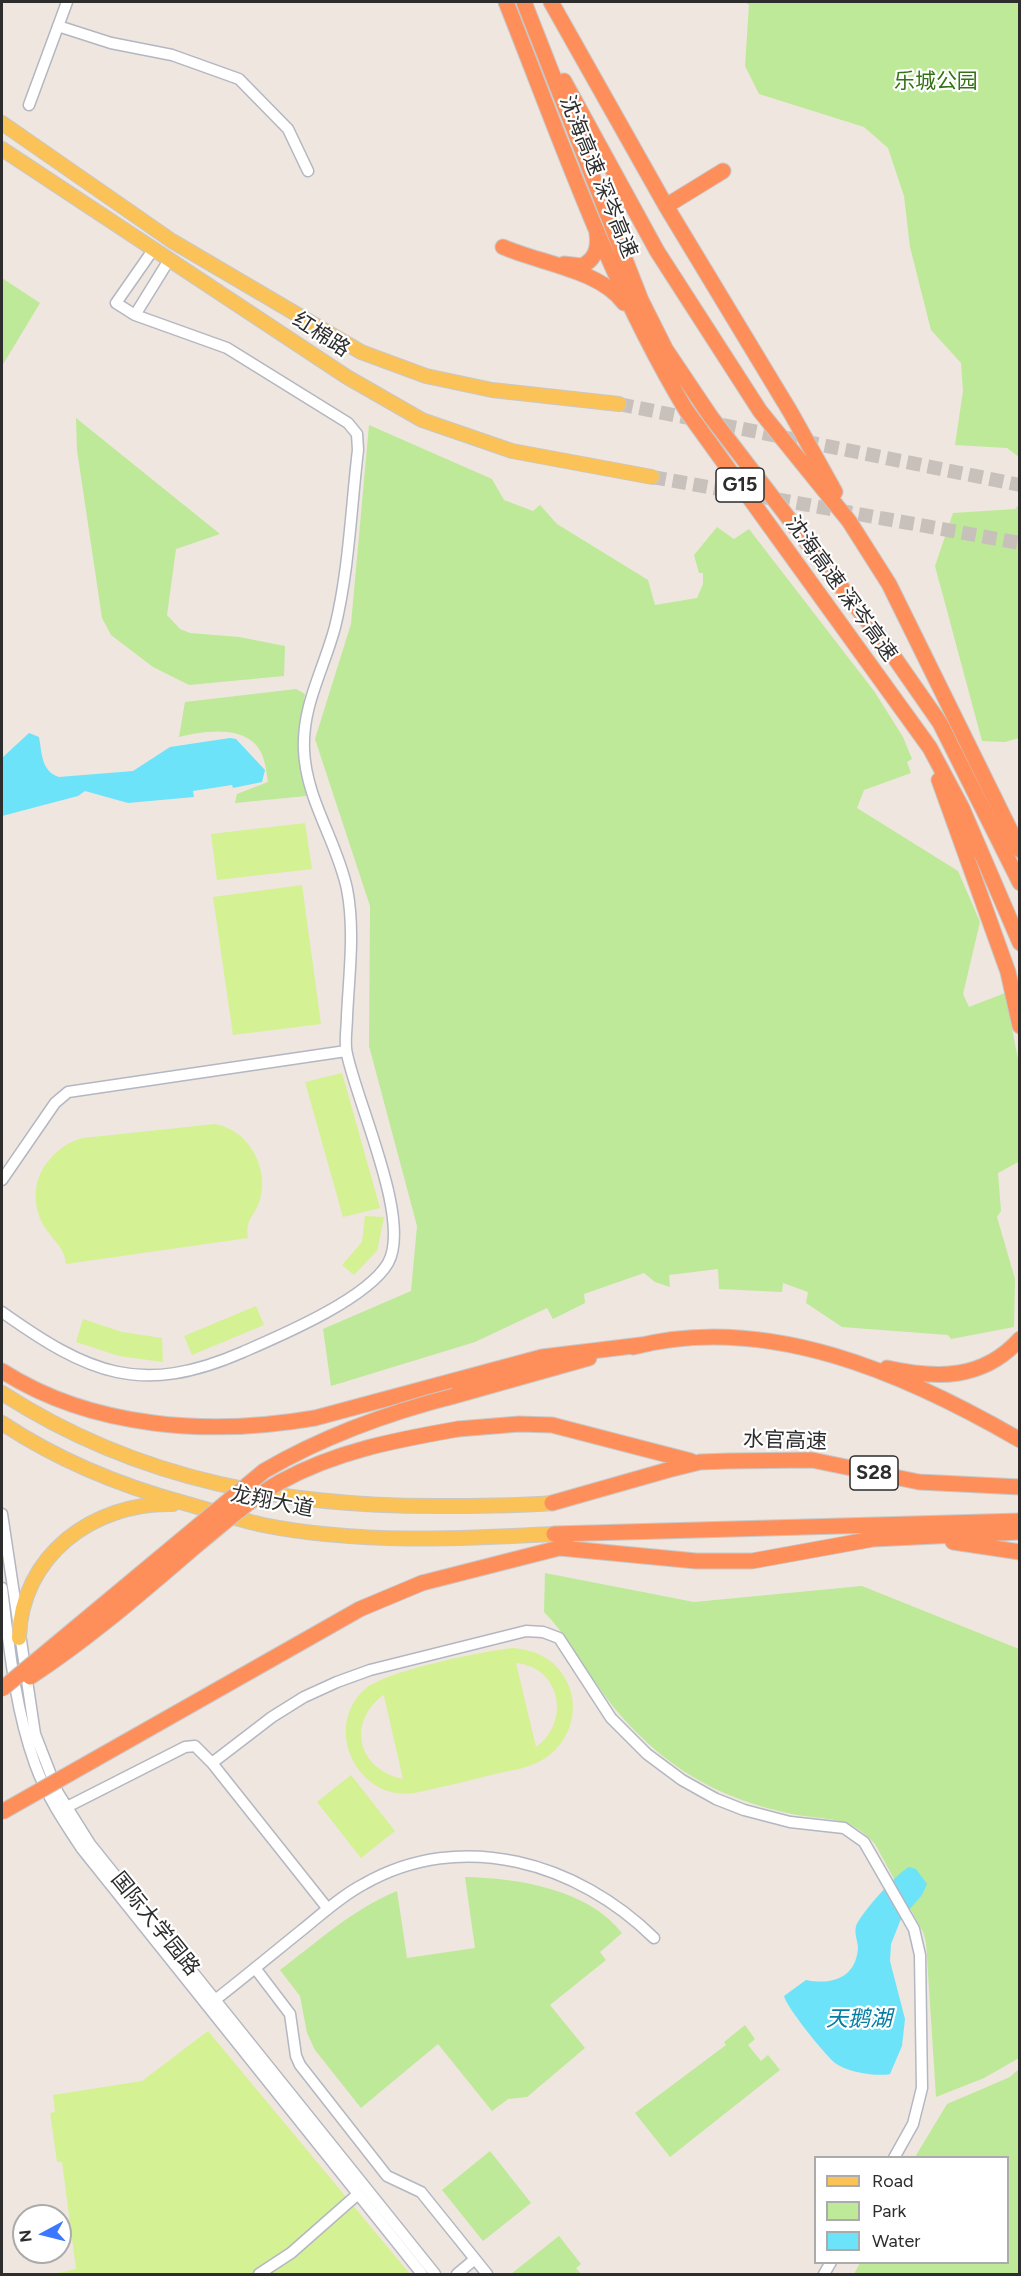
<!DOCTYPE html>
<meta charset="utf-8">
<style>
body{margin:0}
#map{position:relative;width:1021px;height:2276px;overflow:hidden;background:#efe6df;font-family:Figtree,sans-serif}
canvas{display:block}
.frame{position:absolute;inset:0;border:3px solid #2d2d2d;pointer-events:none}
.legend{position:absolute;left:814px;top:2156px;width:195px;height:108px;box-sizing:border-box;background:#fff;border:2px solid #ababab;margin:0;padding:8px 10px;list-style:none;font-size:18px;color:#2d2d2d}
.legend li{display:flex;align-items:center;gap:12px;height:30px}
.legend b{width:30px;border:2px solid #ababab}
.north{position:absolute;left:12px;top:2204px;width:60px;height:60px;box-sizing:border-box;background:#fff;border:2px solid #ababab;border-radius:50%;rotate:263deg;font-size:16px;font-weight:700;line-height:24px;text-align:center;color:#2d2d2d}
.north::after{content:'';display:block;margin:auto;width:21px;height:27px;background:#3c77ff;clip-path:polygon(50% 0,100% 100%,50% 72%,0 100%)}
</style>
<div id="map">
<canvas width="1021" height="2276"></canvas>
<div class="frame"></div>
<ul class="legend">
<li><b style="height:8px;background:#fbc258"></b>Road</li>
<li><b style="height:16px;background:#bde998"></b>Park</li>
<li><b style="height:16px;background:#6ce3f8"></b>Water</li>
</ul>
<div class="north">N</div>
</div>
<script>
const c = document.querySelector('canvas').getContext('2d');
c.lineJoin = 'round';
function fillPath(path, color) { c.fillStyle = color; c.fill(path, 'evenodd'); }
function strokePath(path, color, width, dash) { c.strokeStyle = color; c.lineWidth = width; c.lineCap = dash ? 'butt' : 'round'; c.setLineDash(dash || []); c.stroke(path); }
function label(font, color, halo, rows, align = 'center') {
  c.font = font + ' Figtree,"Noto Sans SC",sans-serif'; c.lineWidth = 4.5; c.setLineDash([]); c.textBaseline = 'middle'; c.strokeStyle = halo; c.fillStyle = color; for (const [text, x, y, turn = 0] of rows) {
    c.save(); c.translate(x, y); c.rotate((+turn || 0) * Math.PI / 180); c.textAlign = isNaN(turn) ? turn : align; if (halo) c.strokeText(text, 0, 0); c.fillText(text, 0, 0); c.restore();
  }
}
fillPath(new Path2D(`
 M 745,2 L 1019,2 L 1019,457 L 1007,448 L 955,445 L 963,391 L 961,363 L 931,330 L 910,247 L 904,196 L 888,148 L 864,127 L 759,94 L 745,66 L 749,5 Z
 M 2,278 L 40,303 L 2,366 Z
 M 76,418 L 220,534 L 176,549 L 167,615 L 180,629 L 190,633 L 239,637 L 285,646 L 284,676 L 189,685 L 153,667 L 111,635 L 102,618 L 77,450 Z
 M 369,425 L 492,479 L 504,500 L 533,511 L 540,505 L 557,524 L 648,580 L 655,605 L 697,598 L 703,584 L 703,573 L 699,573 L 694,555 L 717,527 L 734,539 L 749,529 L 874,691 L 903,737 L 912,759 L 907,762 L 911,773 L 864,790 L 857,808 L 958,871 L 980,922 L 963,994 L 969,1007 L 1005,993 L 1019,1064 L 1020,1161 L 998,1173 L 1001,1211 L 997,1217 L 1015,1279 L 1014,1327 L 951,1339 L 948,1335 L 842,1327 L 806,1303 L 808,1292 L 783,1283 L 782,1292 L 719,1289 L 718,1269 L 669,1275 L 670,1287 L 655,1282 L 644,1273 L 584,1294 L 585,1303 L 553,1319 L 547,1308 L 475,1342 L 331,1386 L 323,1329 L 411,1291 L 417,1226 L 369,1046 L 370,906 L 315,739 L 351,624 Z
 M 1019,505 L 1019,738 L 1005,742 L 982,741 L 935,566 L 953,513 L 1015,509 Z
 M 296,689 L 305,694 L 298,736 L 306,796 L 235,803 L 237,794 L 268,782 C 266,769 265,752 253,742 C 234,726 200,732 179,737 L 185,702 Z
 M 545,1573 L 694,1602 L 862,1586 L 1019,1649 L 1019,2058 L 984,2078 L 936,2097 L 926,1942 L 923,1932 L 875,1844 C 849,1814 827,1821 792,1814 C 768,1809 745,1802 722,1792 C 670,1769 627,1729 595,1682 C 578,1658 565,1633 544,1612 Z
 M 465,1877 C 517,1878 588,1889 622,1933 L 600,1952 L 606,1960 L 550,2005 L 585,2048 L 527,2097 L 508,2099 L 492,2111 L 438,2044 L 361,2108 L 315,2050 L 307,2033 L 300,1996 L 280,1970 C 317,1942 353,1909 397,1891 L 407,1958 L 475,1948 Z
 M 745,2025 L 755,2039 L 748,2045 L 761,2061 L 768,2055 L 780,2070 L 670,2157 L 635,2113 L 726,2045 L 724,2042 Z
 M 1019,2069 L 1019,2274 L 854,2274 L 860,2263 L 1008,2262 L 1008,2158 L 915,2157 L 947,2104 L 1010,2077 Z
 M 490,2151 L 531,2203 L 483,2241 L 442,2190 Z
 M 559,2236 L 581,2264 L 576,2268 L 581,2274 L 511,2274 Z`), '#bde998');
fillPath(new Path2D(`
 M 305,823 L 312,869 L 217,880 L 211,834 Z
 M 302,885 L 321,1024 L 233,1035 L 213,897 Z
 M 342,1073 L 380,1208 L 343,1217 L 305,1082 Z
 M 215,1124 C 249,1130 269,1168 260,1199 C 255,1218 245,1216 248,1238 L 66,1264 C 64,1248 58,1246 49,1233 C 33,1214 31,1183 46,1164 C 57,1150 67,1142 83,1138 Z
 M 365,1216 L 384,1217 L 377,1251 L 354,1275 L 342,1265 L 362,1242 Z
 M 256,1306 L 264,1325 L 192,1355 L 184,1336 Z
 M 83,1319 L 122,1332 L 162,1338 L 163,1362 L 119,1356 L 76,1342 Z
 M 513,1648 C 536,1650 557,1660 567,1682 C 581,1710 569,1745 542,1760 C 529,1768 513,1770 499,1773 C 472,1780 446,1786 419,1792 C 361,1806 320,1730 365,1689 C 386,1671 483,1651 513,1648 ZM 516,1663 C 561,1667 571,1722 536,1747 ZM 383,1695 L 384,1696 L 403,1779 C 358,1769 346,1724 383,1695 Z
 M 351,1775 L 395,1831 L 361,1858 L 317,1802 Z
 M 208,2031 L 410,2274 L 53,2274 L 76,2269 L 62,2162 L 57,2162 L 50,2113 L 55,2112 L 53,2095 L 142,2081 Z`), '#d4f193');
fillPath(new Path2D(`
 M 29,733 L 39,737 C 42,753 41,771 59,777 L 133,771 L 170,747 L 230,738 L 236,739 L 265,770 L 262,782 L 233,788 L 232,785 L 193,791 L 194,797 L 128,803 L 85,791 L 78,796 L 2,816 L 2,758 Z
 M 909,1867 L 916,1869 L 927,1884 L 922,1895 L 901,1919 L 891,1944 L 890,1961 L 905,2019 L 902,2046 L 890,2074 C 876,2077 847,2072 835,2063 C 825,2055 787,2008 784,1996 L 806,1980 C 831,1985 855,1979 858,1949 C 858,1941 854,1934 856,1926 C 861,1913 897,1873 909,1867 Z`), '#6ce3f8');
strokePath(new Path2D(`
 M 619,404 L 1020,485
 M 652,477 L 1020,543`), '#c8c1bb', 14, [14, 7]);
const minor = new Path2D(`
 M 58,26 L 111,43 L 172,55 L 239,79 L 288,129 L 308,171
 M 29,105 L 67,2
 M 135,315 L 169,260
 M 2,1180 L 55,1103 L 68,1092 L 346,1051
 M 2,1312 C 88,1373 140,1397 243,1352 C 282,1335 367,1299 388,1263 C 412,1221 357,1103 347,1054 C 344,1043 347,1028 347,1016 C 349,975 355,930 347,889 C 337,841 306,800 304,750 C 302,705 324,669 335,627 C 349,570 351,508 358,450 L 357,434 L 348,423 L 227,348 L 135,315 L 116,303 L 153,250
 M 2,1514 L 35,1734 L 58,1793 L 90,1844 L 435,2274
 M 2,1588 C 9,1646 15,1709 35,1764 C 46,1795 64,1822 82,1849 L 422,2274
 M 212,1763 L 272,1717 L 304,1697 L 337,1682 L 370,1670 L 526,1631 L 543,1632 L 559,1638 L 611,1718 L 647,1754 L 682,1780 L 716,1799 L 744,1810 L 790,1822 L 844,1828 L 864,1842 L 914,1929 L 920,1955 L 922,2088 L 913,2124 L 894,2158
 M 61,1810 L 185,1747 L 195,1746 L 212,1763 L 328,1909
 M 255,1968 L 290,2014 L 296,2056 L 300,2065 L 387,2176 L 421,2192 L 487,2274
 M 210,2004 C 241,1980 271,1955 302,1930 C 322,1914 341,1896 364,1884 C 462,1828 578,1863 654,1938
 M 259,2274 L 291,2253 L 358,2194
 M 457,2274 L 475,2259
 M 824,2274 L 831,2262`);
const major = new Path2D(`
 M 2,123 L 172,241 L 361,352 L 426,376 L 492,390 L 619,404
 M 2,149 L 347,377 L 422,420 L 512,451 L 652,477
 M 2,1393 C 140,1482 290,1508 452,1506 C 486,1506 519,1506 552,1503
 M 2,1423 C 59,1461 118,1485 184,1503 C 210,1510 236,1519 263,1525 C 358,1544 458,1539 554,1534
 M 19,1638 C 21,1556 93,1502 173,1504`);
const highway = new Path2D(`
 M 506,2 C 561,140 609,282 686,410 L 930,748 L 962,808 L 1020,943
 M 524,2 L 641,300 L 666,350 L 711,417 L 885,644 L 940,723 L 1020,883
 M 551,2 L 666,206 L 791,413 L 835,492
 M 564,81 L 657,251 L 760,411 L 849,521 L 889,584 L 1020,850
 M 666,206 L 723,171
 M 503,247 C 539,263 600,270 624,303
 M 564,264 L 582,266 C 595,259 599,249 597,234
 M 939,780 L 1008,972 L 1020,1026
 M 633,1347 C 767,1312 906,1374 1020,1440
 M 887,1368 C 937,1379 983,1380 1020,1339
 M 2,1371 C 93,1429 211,1436 315,1418 L 542,1357 L 641,1345
 M 454,1396 L 589,1358
 M 458,1429 L 519,1424 L 552,1425 L 691,1461
 M 552,1503 L 668,1470 L 700,1462 L 729,1461 L 812,1460 L 919,1482 L 1020,1487
 M 554,1534 L 1020,1521
 M 953,1542 L 1020,1552
 M 560,1548 L 696,1561 L 752,1561 L 873,1539 L 1020,1532
 M 422,1583 L 567,1546`);
strokePath(minor, '#b3b7c1', 13);
strokePath(major, '#c8c8c8', 16);
strokePath(highway, '#c8c8c8', 17);
strokePath(minor, '#fff', 10);
strokePath(major, '#fbc258', 14);
strokePath(highway, '#ff8f5a', 15);
const highwayBridge = new Path2D(`
 M 30,1677 C 90,1638 143,1591 197,1545 C 224,1523 250,1499 280,1482 C 336,1451 396,1440 458,1429
 M 2,1689 L 264,1471 C 324,1436 387,1413 454,1396
 M 2,1812 L 360,1609 L 422,1583`);
strokePath(highwayBridge, '#c8c8c8', 17, []);
strokePath(highwayBridge, '#ff8f5a', 15);
for (const [x, y, w] of [
 [740,485,48],
 [874,1473,48]
]) { const box = new Path2D(); box.roundRect(x - w / 2, y - 17, w, 34, 4.5); c.fillStyle = '#fff'; c.fill(box); strokePath(box, '#2d2d2d', 1.5); }
label('bold 20px', '#2d2d2d', null, [
 ["G15",740,485],
 ["S28",874,1473]
]);
label('21px', '#337216', '#fff', [
 ["乐城公园",936,82]
]);
label('21px', '#2d2d2d', '#fff', [
 ["沈海高速 深岑高速",598,177,68],
 ["红棉路",321,335,33],
 ["沈海高速 深岑高速",841,589,54],
 ["水官高速",785,1441,2],
 ["龙翔大道",272,1502,11],
 ["国际大学园路",155,1924,51]
]);
label('italic 22px', '#057ea3', '#fff', [
 ["天鹅湖",859,2020]
]);
</script>
